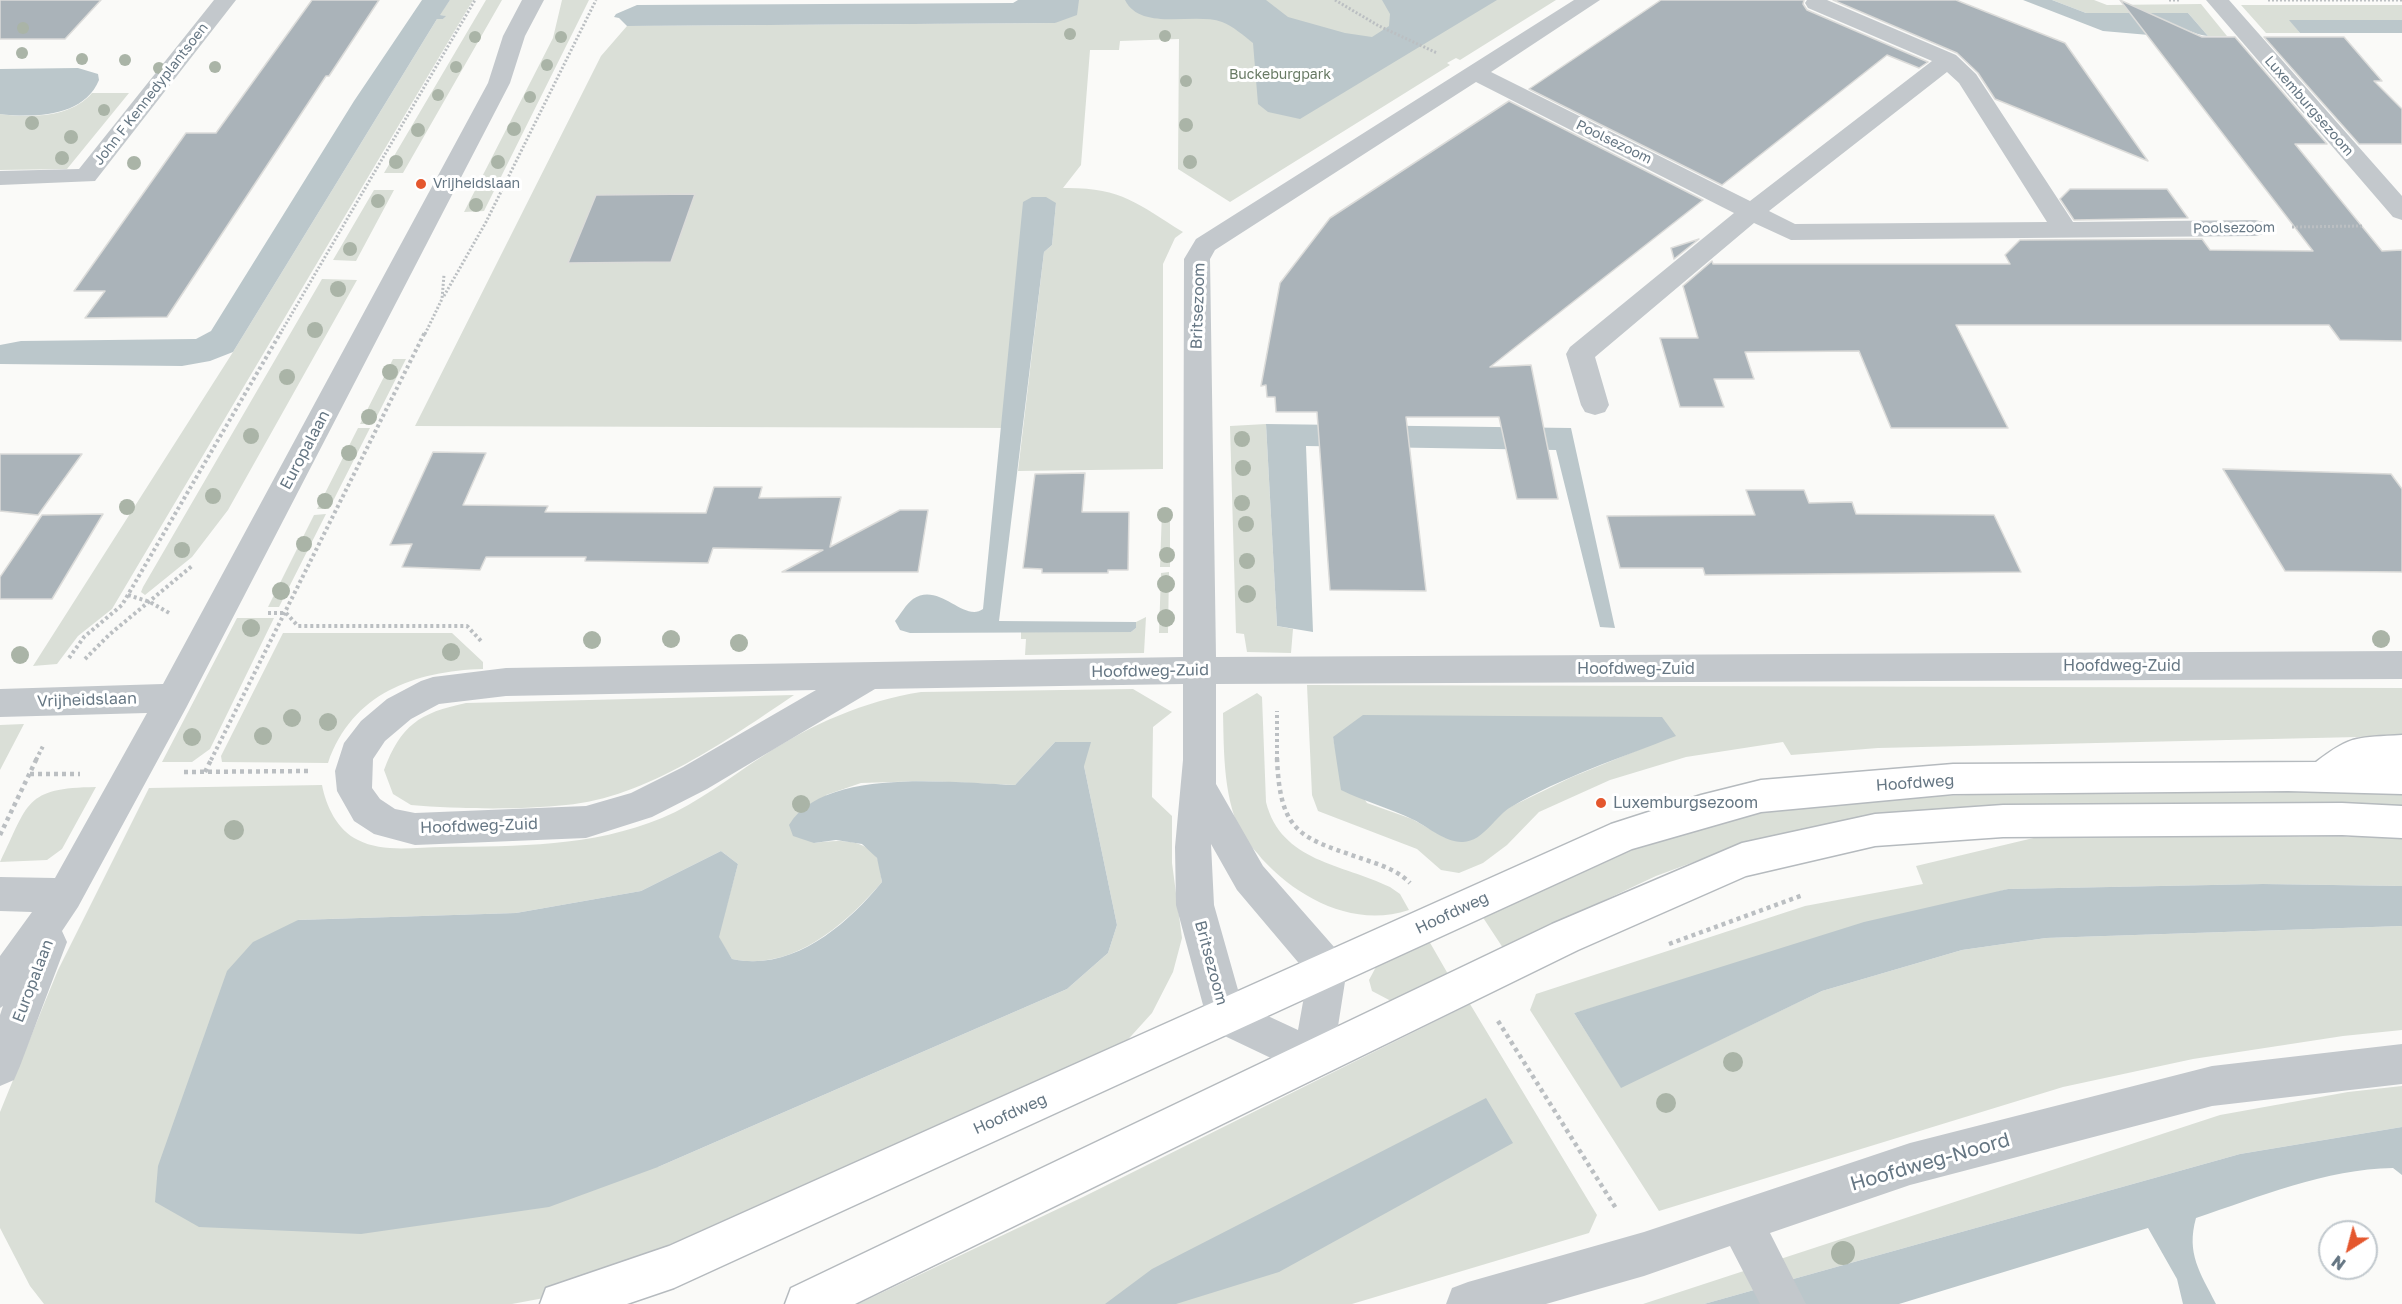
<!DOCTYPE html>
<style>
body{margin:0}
#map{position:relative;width:2402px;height:1304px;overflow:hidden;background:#fafaf8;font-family:"Golos Text",sans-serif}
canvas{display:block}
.north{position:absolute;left:2318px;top:1220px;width:60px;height:60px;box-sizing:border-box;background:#fff;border:2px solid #c1c8cd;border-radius:50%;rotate:216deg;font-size:16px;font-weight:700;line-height:24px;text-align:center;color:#657683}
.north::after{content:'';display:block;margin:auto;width:21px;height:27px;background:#e4572e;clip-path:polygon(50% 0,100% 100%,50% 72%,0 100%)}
</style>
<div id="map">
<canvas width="2402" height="1304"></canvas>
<div class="north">N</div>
</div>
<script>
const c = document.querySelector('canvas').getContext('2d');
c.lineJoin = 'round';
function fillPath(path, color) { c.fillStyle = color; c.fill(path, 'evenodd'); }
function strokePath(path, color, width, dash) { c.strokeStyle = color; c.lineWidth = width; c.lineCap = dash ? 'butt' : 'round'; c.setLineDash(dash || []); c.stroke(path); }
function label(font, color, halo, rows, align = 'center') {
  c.font = font + ' "Golos Text",sans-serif'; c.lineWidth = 6; c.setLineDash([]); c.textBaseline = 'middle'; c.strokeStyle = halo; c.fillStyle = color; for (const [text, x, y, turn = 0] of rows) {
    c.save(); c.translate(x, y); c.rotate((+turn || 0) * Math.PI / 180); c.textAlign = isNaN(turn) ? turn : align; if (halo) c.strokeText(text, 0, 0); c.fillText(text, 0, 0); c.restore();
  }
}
fillPath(new Path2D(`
 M 450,0 L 473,0 L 112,609 L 78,636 L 57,664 L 33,666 L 233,352 L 437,19 L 443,19 L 445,16 L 439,15 Z
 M 486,0 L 502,0 L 403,173 L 384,173 Z
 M 562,0 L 589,0 L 484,211 L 464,212 L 553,38 Z
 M 1067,0 L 1556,0 L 1460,60 L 1456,58 L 1447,63 L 1450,65 L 1230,202 L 1178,169 L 1179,39 L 1120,41 L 1119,50 L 1090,50 L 1081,165 L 1063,188 C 1121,187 1136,203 1183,232 L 1175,238 L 1163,264 L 1163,469 L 1018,471 L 1044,252 L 1052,245 L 1056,203 L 1039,218 L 1013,428 L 415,426 L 601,56 L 627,26 L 1055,23 Z
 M 2052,0 L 2094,0 L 2107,5 L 2201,4 L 2227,36 L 2208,36 L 2188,13 L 2086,13 Z
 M 2241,5 L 2402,5 L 2402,20 L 2290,20 L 2300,33 L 2266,33 Z
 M 92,93 L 129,93 L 67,169 L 0,170 L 0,114 C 29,118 71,118 92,93 Z
 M 374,190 L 394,190 L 356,261 L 333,260 Z
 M 322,279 L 357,280 L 228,510 L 192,557 L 145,595 L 141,592 L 143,587 Z
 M 393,359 L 406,359 L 373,424 L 360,424 Z
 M 1266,424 L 1277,626 L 1293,629 L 1291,653 L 1247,652 L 1244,634 L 1236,633 L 1230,426 Z
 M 358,428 L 370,428 L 329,509 L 317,509 Z
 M 1162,511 L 1170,511 L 1170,567 L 1160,567 Z
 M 326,514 L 279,607 L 268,607 L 314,515 Z
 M 1169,572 L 1168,633 L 1159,633 L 1161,573 Z
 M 1146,617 L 1144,653 L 1025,655 L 1026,639 L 1021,639 L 1021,632 L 1131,632 L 1136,628 L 1136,622 Z
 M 237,618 L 274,618 L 210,749 L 192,762 L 162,762 Z
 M 283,633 L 452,633 L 483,662 L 483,669 C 415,671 352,693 328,763 L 222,762 L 221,756 Z
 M 1307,685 L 2402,688 L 2402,736 L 1878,748 L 1791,755 L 1783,742 L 1686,757 L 1610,780 L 1539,812 L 1507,845 L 1483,863 L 1459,873 L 1441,870 L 1417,849 L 1318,811 L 1312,795 ZM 1675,735 L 1572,777 L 1446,838 L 1412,819 L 1367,803 L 1337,757 L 1333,737 Z
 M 1133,689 L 1172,712 L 1153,727 L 1152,797 L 1172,816 L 1172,863 L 1182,938 L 1173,972 L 1152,1013 L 1123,1045 L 674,1251 L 544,1298 L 512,1304 L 44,1304 L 30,1286 L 0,1228 L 0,1112 L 58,970 L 149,788 L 322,785 C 326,806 337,830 358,840 C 383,853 415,847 443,847 C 517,846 592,847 662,818 C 698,803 730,777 763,756 C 812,724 864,701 921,692 ZM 1055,742 L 1084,766 L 1117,925 L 1108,953 L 1067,989 L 658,1167 L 297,920 L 516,913 L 641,891 L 721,851 L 738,864 L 718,937 L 732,959 C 792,972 845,925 882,882 C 880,875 881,864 877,858 C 864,837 834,840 814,843 L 826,795 L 861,783 L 926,781 L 1015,785 Z
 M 1257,693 L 1262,697 L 1266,802 C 1281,862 1343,864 1390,887 L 1400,894 L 1409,910 C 1354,928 1299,899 1262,859 C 1257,852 1249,845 1244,838 C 1223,801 1224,753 1223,713 Z
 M 794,695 C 729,739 646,798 566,805 C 520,810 457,809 411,805 L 393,794 L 384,770 C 401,725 419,713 466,703 Z
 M 24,724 L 0,770 L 0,725 Z
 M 96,787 L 62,849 L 47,860 L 0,862 C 29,803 24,788 96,787 Z
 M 2402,791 L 2402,808 L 1948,810 L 1840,821 L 1737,846 L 1656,876 L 1503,948 L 1482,916 C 1564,878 1644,837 1732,818 C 1841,794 1951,795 2062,794 C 2175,793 2289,792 2402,791 Z
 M 2046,835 L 2402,837 L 2402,886 L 2263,884 L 2008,889 L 1574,1013 L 1621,1087 L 1822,991 L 1962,950 L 2046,938 L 2402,926 L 2402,1030 L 2343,1036 L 2193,1059 L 2063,1087 L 1659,1211 L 1530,1010 L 1536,994 L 1805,906 L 1923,884 L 1916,866 Z
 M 1429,941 L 1448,974 L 1391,1001 L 1372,991 L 1369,980 L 1377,965 Z
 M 1470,1004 L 1597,1215 L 1589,1233 L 1352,1304 L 858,1304 L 1083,1197 Z
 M 2402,1086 L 2402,1127 L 2240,1154 L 1704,1304 L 1643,1304 L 2220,1115 L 2348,1092 Z`), '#dadfd7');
fillPath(new Path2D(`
 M 422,0 L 450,0 L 440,15 L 446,16 L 443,19 L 437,19 L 233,352 L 210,361 L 182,366 L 0,364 L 0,345 L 21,341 L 196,339 L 211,331 L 354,101 Z
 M 1018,0 L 1079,0 L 1077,15 L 1055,23 L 627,26 L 619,18 L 614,17 L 616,14 L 637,5 L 1013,3 Z
 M 1125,0 L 1266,0 L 1288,17 L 1345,33 L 1372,37 L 1389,26 L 1390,14 L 1382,0 L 1497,0 L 1300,119 L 1268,112 L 1258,104 L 1253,43 C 1244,36 1233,26 1222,22 C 1194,12 1141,32 1125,0 Z
 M 2023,0 L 2052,0 L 2086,13 L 2188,13 L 2208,36 C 2194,35 2182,26 2168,24 L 2149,35 L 2103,31 Z
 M 2289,20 L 2402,20 L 2402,33 L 2300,33 Z
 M 78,68 L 98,74 L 99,80 C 84,117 34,118 0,114 L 0,69 Z
 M 1032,197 L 1046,197 L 1056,203 L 1052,245 L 1044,252 L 999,621 L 1136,622 L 1136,628 L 1131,632 L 910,633 L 900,630 L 895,621 C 900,615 906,604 913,599 C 939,581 964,623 983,609 L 1023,202 Z
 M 1266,424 L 1571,428 L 1615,628 L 1600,627 L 1556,450 L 1306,446 L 1313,632 L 1277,626 Z
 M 1363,715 L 1662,717 L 1676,736 C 1620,758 1562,777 1511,807 C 1495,816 1484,841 1463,842 C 1446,843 1428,827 1414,820 C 1390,808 1365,802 1341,790 L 1333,737 Z
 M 1055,742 L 1091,742 L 1084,766 L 1117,925 L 1108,953 L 1067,989 L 658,1167 L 549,1207 L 361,1234 L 199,1227 L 155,1202 L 158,1166 L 227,971 L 253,942 L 298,920 L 516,913 L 641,891 L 721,851 L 738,864 L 719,937 L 732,959 C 792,972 846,926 882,882 L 877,858 L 862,844 L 836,840 L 814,843 L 793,836 L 789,825 C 824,766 956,783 1015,785 Z
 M 2263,884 L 2402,886 L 2402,926 L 2046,938 L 1962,950 L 1822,991 L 1621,1088 L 1574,1013 L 1864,922 L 2008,889 Z
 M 1486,1098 L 1513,1143 L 1279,1272 L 1176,1304 L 1105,1304 L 1152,1269 Z
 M 2402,1127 L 2402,1175 L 2393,1168 C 2326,1169 2259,1197 2196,1218 C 2186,1254 2200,1272 2216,1304 L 2183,1304 L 2177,1279 L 2148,1228 L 1899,1304 L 1704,1304 L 2240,1154 Z`), '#bbc7cb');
const building = new Path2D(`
 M 0,0 L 101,0 L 65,39 L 0,39 Z
 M 312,0 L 379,0 L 329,76 L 326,76 L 167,317 L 85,318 L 105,291 L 74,291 L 186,133 L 216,133 Z
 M 1661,0 L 1804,0 L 1803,4 L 1807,10 L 1928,62 L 1919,68 L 1887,55 L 1722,185 L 1529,89 Z
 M 1833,0 L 1956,0 L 2065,43 L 2148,161 L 1995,99 L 1978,73 L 1957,53 Z
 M 2120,0 L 2202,37 L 2235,37 L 2327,144 L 2295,144 L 2382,251 L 2402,250 L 2402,341 L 2340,340 L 2329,325 L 1956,325 L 2008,428 L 1891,428 L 1859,351 L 1745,352 L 1754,379 L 1714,379 L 1724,407 L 1680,407 L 1660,338 L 1698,338 L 1683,286 L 1712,261 L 1713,264 L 2010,264 L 2005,255 L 2020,240 L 2202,239 L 2210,250 L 2313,251 Z
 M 2264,37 L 2344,37 L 2382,81 L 2374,81 L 2402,109 L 2402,144 L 2359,144 Z
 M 1509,101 L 1703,200 L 1490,367 L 1531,365 L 1558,499 L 1517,499 L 1499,417 L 1406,417 L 1426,591 L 1330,590 L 1317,412 L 1276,412 L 1275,397 L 1267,397 L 1266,385 L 1261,386 L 1280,283 L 1330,218 Z
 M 2070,189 L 2167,189 L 2188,218 L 2074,220 L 2060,199 Z
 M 695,194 L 671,262 L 568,263 L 596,195 Z
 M 1699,239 L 1674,259 L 1671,248 Z
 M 433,452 L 486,453 L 463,505 L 548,506 L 545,512 L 706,513 L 714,487 L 762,487 L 759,498 L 841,497 L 830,547 L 900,510 L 928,510 L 918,572 L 782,572 L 823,550 L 713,548 L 708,563 L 585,561 L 586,557 L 486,557 L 480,570 L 402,567 L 412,544 L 390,545 Z
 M 0,454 L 82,454 L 38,515 L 0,511 Z
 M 2223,469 L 2391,474 L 2402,489 L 2402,572 L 2285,571 Z
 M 1085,473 L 1082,512 L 1129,512 L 1128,570 L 1108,570 L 1108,573 L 1042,573 L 1042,569 L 1023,568 L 1035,474 Z
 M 1746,490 L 1804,490 L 1809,503 L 1852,502 L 1856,514 L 1994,515 L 2021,572 L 1705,575 L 1703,568 L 1620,568 L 1607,516 L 1755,515 Z
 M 103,514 L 52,599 L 0,599 L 0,577 L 42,515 Z`);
fillPath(building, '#aab3b9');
strokePath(building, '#dcdcda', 1.5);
const major = new Path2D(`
 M 2402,735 L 2402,794 L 2288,791 L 1953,794 L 1761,812 L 1632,849 L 674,1288 L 627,1304 L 540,1304 L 546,1288 L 669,1246 L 1611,824 L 1701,795 L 1761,780 L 1953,764 L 2316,762 C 2352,734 2358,738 2402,735 Z
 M 2342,803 L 2402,806 L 2402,838 L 2342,835 L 2003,837 L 1875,846 L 1746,876 L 1578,950 L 855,1304 L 785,1304 L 791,1288 L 1552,924 L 1742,843 L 1875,814 L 2003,805 Z`);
strokePath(major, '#b5babe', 3);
strokePath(new Path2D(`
 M 1335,0 L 1379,26 L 1437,53
 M 2169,0 L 2180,0
 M 2268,0 L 2402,0
 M 2292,227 L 2362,226
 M 444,296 L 486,222 L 596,0
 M 280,334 L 475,0
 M 425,334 L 442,299 L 444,275`), '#bbbfc2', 3, [2, 2]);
strokePath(new Path2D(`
 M 128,595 L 150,602 L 171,614
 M 268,613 L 286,613 L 298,626 L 467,626 L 482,642
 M 69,658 L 84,637 L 122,605 L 281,332
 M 85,659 L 110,634 L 192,566
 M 36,760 L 44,744
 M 211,760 L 425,332
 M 1277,760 L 1277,711`), '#bbbfc2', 4, [3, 3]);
strokePath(new Path2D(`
 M 1277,758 C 1280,837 1303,838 1369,861 C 1384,866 1398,871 1410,883
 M 184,772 L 308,771
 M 205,772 L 212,758
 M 30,774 L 80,774
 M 0,835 L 37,758
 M 1669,944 L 1803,895
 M 1498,1021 L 1617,1210`), '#bbbfc2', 4.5, [4, 4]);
fillPath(new Path2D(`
 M 214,0 L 236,0 L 95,181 L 0,185 L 0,171 L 79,169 Z
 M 522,0 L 544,0 L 525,36 L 510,83 L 186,708 L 78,907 L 62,931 L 67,942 L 20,1066 L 14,1080 L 0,1086 L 0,1015 L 3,1006 L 0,1008 L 0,956 L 32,912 L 0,911 L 0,877 L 55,878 L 147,713 L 0,717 L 0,689 L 163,684 L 488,83 L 503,36 Z
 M 1574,0 L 1600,0 L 1491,72 L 1750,201 L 1932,61 L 1808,8 L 1805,3 L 1807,0 L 1827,0 L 1956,55 L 1976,74 L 2073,222 L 2255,220 L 2264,222 L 2268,228 L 2264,234 L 2255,236 L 1791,240 L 1754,223 L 1595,357 L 1609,405 L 1605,412 L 1595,415 L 1585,412 L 1581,405 L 1566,354 L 1570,347 L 1734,213 L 1476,82 L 1215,250 L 1210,259 L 1216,657 L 2402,651 L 2402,679 L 1216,684 L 1216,784 L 1263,866 L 1342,956 L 1347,969 L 1333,1058 L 1327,1072 L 1313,1078 L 1212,1030 L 1206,1016 L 1176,905 L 1175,847 L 1183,760 L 1183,684 L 875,689 L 707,789 L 652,817 L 586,838 L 415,845 L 374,834 L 354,821 L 337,791 L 335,771 L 344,743 L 361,721 L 387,699 L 421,681 L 433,677 L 506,668 L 1183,657 L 1184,259 L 1196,239 ZM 1947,72 L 1959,83 L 2047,222 L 1795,224 L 1769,211 ZM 816,690 L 683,767 L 631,793 L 586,806 L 415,813 L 395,809 L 380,799 L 372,788 L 373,759 L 385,741 L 411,719 L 439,704 L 506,696 ZM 1211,844 L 1237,890 L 1308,974 L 1298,1030 L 1242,1004 L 1214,905 Z
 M 2206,0 L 2229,0 L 2402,196 L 2402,220 L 2393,217 Z
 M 2402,1044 L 2402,1084 L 2212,1106 L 1910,1185 L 1770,1233 L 1806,1304 L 1760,1304 L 1730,1246 L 1644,1276 L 1546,1304 L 1446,1304 L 1452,1288 L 1468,1282 L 1644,1232 L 1910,1143 L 2212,1066 Z`), '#c3c8cc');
fillPath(major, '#fff');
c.fillStyle = '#aab4a7';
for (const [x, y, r] of [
 [23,28,6],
 [1070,34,6],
 [1165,36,6],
 [475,37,6],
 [561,37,6],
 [22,53,6],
 [82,59,6],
 [125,60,6],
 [547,65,6],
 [215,67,6],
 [456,67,6],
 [159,68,6],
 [1186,81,6],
 [438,95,6],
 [530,97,6],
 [104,110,6],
 [32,123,7],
 [1186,125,7],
 [514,129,7],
 [418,130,7],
 [71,137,7],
 [62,158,7],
 [396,162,7],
 [498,162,7],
 [1190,162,7],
 [134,163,7],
 [378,201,7],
 [476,205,7],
 [350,249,7],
 [338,289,8],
 [315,330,8],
 [390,372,8],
 [287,377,8],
 [369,417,8],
 [251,436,8],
 [1242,439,8],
 [349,453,8],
 [1243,468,8],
 [213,496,8],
 [325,501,8],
 [1242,503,8],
 [127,507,8],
 [1165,515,8],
 [1246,524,8],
 [304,544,8],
 [182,550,8],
 [1167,555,8],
 [1247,561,8],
 [1166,584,9],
 [281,591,9],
 [1247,594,9],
 [1166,618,9],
 [251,628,9],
 [671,639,9],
 [2381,639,9],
 [592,640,9],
 [739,643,9],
 [451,652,9],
 [20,655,9],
 [292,718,9],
 [328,722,9],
 [263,736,9],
 [192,737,9],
 [801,804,9],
 [234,830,10],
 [1733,1062,10],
 [1666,1103,10],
 [1843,1253,12]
]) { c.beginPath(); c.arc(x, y, r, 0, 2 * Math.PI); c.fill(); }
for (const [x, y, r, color] of [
 [421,184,6,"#e4572e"],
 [1601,803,6,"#e4572e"]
]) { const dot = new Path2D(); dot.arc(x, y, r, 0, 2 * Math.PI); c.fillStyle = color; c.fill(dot); strokePath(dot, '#fff', 2); }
label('14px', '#687a64', '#fff', [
 ["Buckeburgpark",1280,75]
]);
label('14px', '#657683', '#fff', [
 ["John F Kennedyplantsoen",151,94,-52],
 ["Luxemburgsezoom",2309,106,49],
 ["Poolsezoom",1614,142,26],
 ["Poolsezoom",2234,228,-1]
]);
label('14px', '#657683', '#fff', [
 ["Vrijheidslaan",433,184]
], 'left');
label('16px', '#657683', '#fff', [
 ["Britsezoom",1198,306,-88],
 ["Europalaan",305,450,-62],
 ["Hoofdweg-Zuid",2122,666],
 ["Hoofdweg-Zuid",1636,669],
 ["Hoofdweg-Zuid",1150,671,-1],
 ["Vrijheidslaan",87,700,-2],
 ["Hoofdweg",1915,783,-4],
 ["Hoofdweg-Zuid",479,826,-2],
 ["Hoofdweg",1452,913,-25],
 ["Britsezoom",1211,963,75],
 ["Europalaan",33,981,-69],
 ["Hoofdweg",1010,1114,-24]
]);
label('16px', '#657683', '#fff', [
 ["Luxemburgsezoom",1613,803]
], 'left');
label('20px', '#657683', '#fff', [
 ["Hoofdweg-Noord",1930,1162,-16]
]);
</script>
